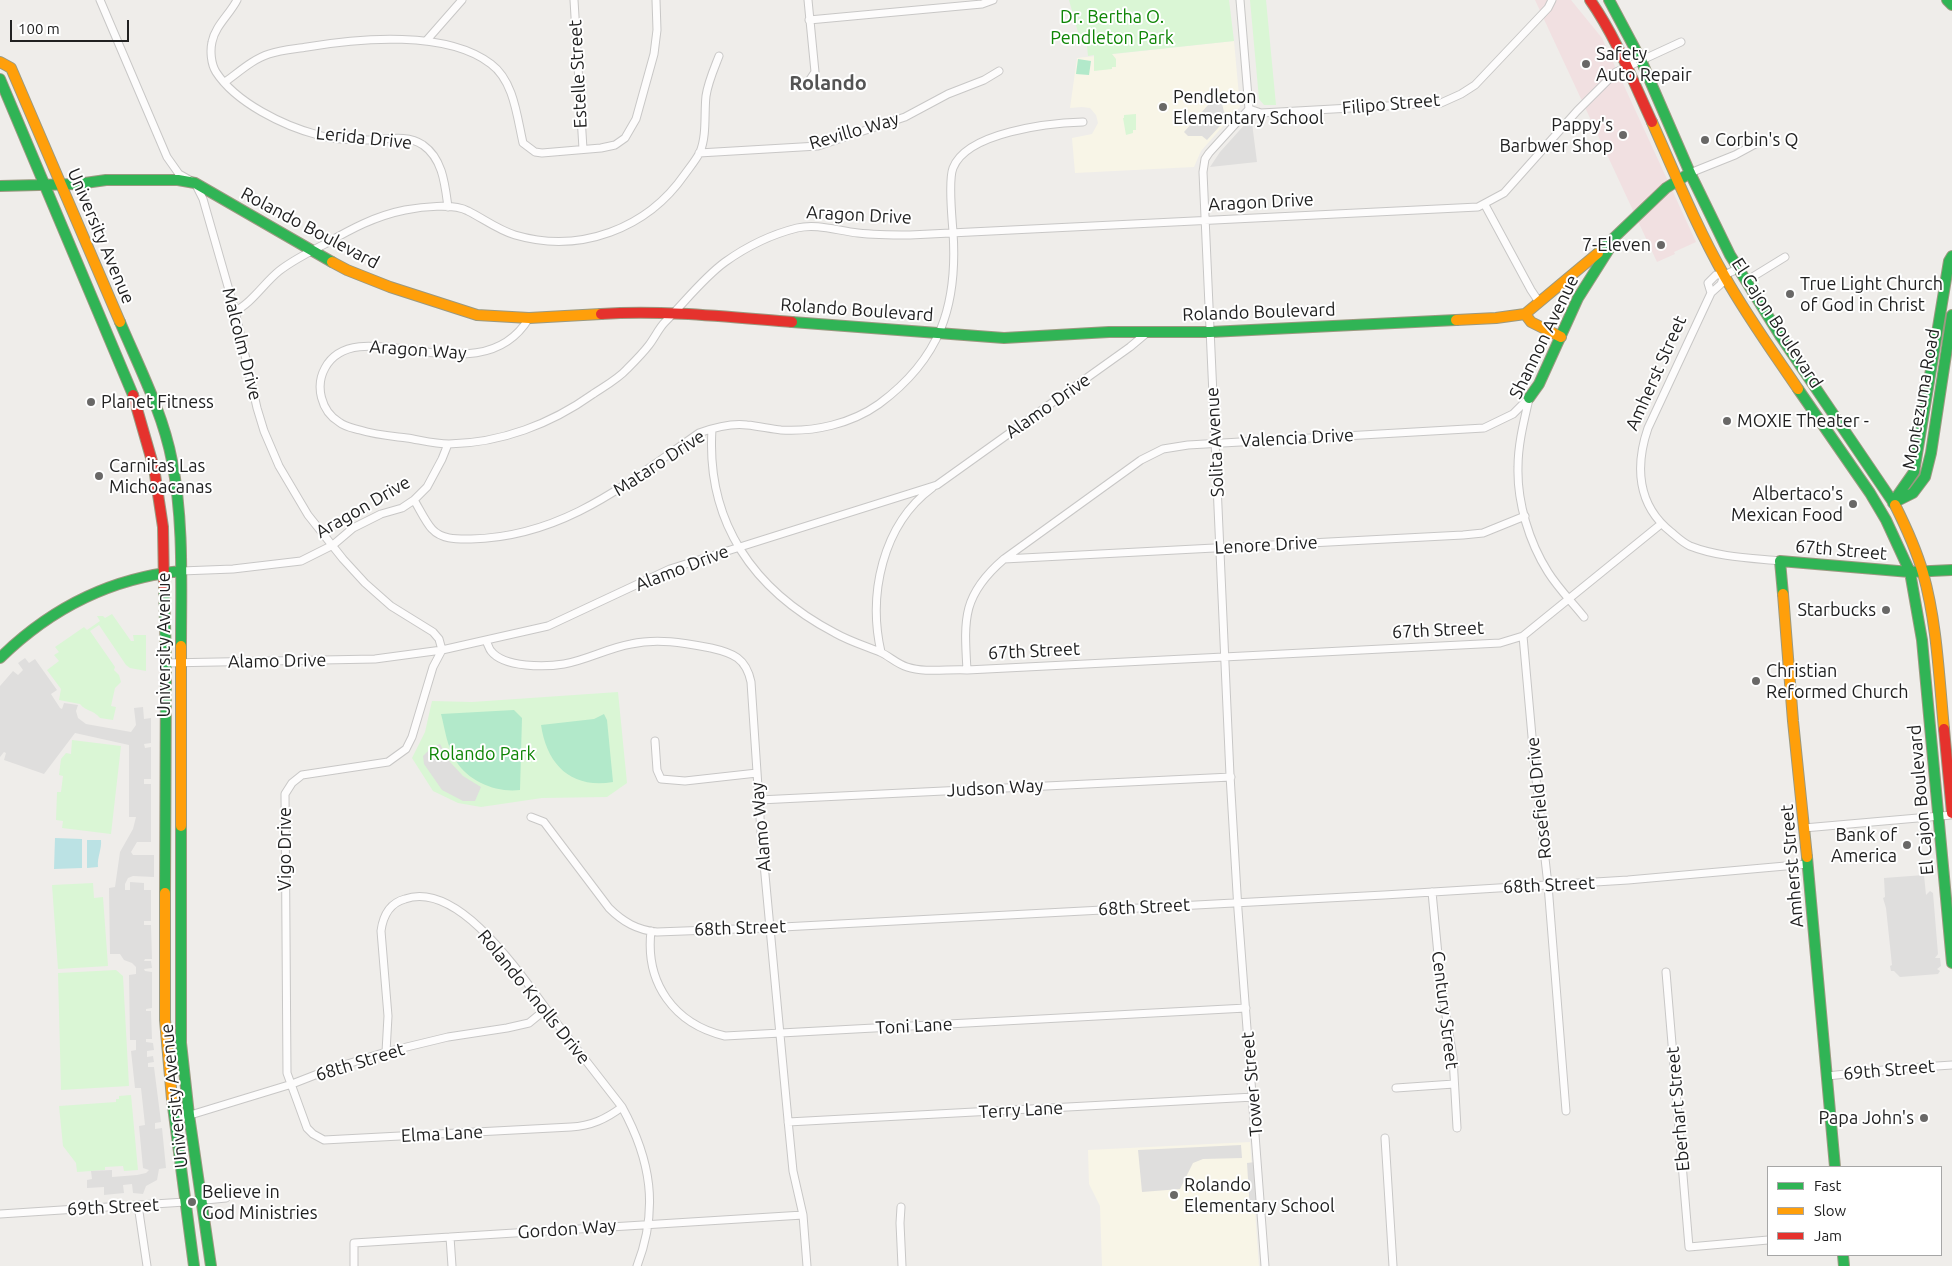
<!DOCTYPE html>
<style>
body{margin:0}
#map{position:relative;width:1952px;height:1266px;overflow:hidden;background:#efedea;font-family:Ubuntu,sans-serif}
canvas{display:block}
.legend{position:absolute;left:1767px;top:1166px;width:175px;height:90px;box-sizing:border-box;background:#fff;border:1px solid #a6a6a6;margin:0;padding:6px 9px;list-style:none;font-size:15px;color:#212121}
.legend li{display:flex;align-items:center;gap:10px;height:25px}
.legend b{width:25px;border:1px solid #a6a6a6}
.scale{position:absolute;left:10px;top:20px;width:119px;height:22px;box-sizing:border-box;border:2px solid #212121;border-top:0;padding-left:6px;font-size:15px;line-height:18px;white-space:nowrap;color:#212121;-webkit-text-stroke:4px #fff;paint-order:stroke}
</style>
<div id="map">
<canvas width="1952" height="1266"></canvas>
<ul class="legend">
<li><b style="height:6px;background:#30b455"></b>Fast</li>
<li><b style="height:6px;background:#ff9f0a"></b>Slow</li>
<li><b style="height:6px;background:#e5322d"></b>Jam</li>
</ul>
<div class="scale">100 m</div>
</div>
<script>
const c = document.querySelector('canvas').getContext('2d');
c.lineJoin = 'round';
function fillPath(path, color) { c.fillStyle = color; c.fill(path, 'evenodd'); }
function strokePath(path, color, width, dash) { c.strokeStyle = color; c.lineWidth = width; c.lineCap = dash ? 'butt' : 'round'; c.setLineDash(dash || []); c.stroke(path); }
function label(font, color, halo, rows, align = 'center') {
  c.font = font + ' Ubuntu,sans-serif'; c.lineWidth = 4; c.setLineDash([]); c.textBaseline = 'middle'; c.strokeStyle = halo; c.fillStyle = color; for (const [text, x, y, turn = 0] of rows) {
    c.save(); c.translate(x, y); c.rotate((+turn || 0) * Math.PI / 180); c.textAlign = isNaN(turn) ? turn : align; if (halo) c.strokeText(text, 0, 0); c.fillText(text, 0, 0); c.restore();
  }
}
fillPath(new Path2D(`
 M 1535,0 L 1571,0 L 1602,38 L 1696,242 L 1674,252 L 1675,254 L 1657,262 Z`), '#f1e0e1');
fillPath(new Path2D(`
 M 1234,41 L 1240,107 L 1201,151 L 1194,167 L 1075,173 L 1072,138 L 1092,134 L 1098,123 L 1096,115 L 1090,108 L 1082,107 L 1070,108 L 1077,58 Z
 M 1250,1142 L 1259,1266 L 1102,1266 L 1100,1206 L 1089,1184 L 1088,1150 Z`), '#f8f5e7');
fillPath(new Path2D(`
 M 1069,0 L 1229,0 L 1234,41 L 1112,54 L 1116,59 L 1116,67 L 1112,67 L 1112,69 L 1094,71 L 1094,55 L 1088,56 L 1086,36 L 1079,36 Z
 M 1250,0 L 1266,0 L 1276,105 L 1264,105 L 1259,99 Z
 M 1136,114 L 1136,130 L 1133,130 L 1133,133 L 1126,135 L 1123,118 L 1124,118 L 1124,115 Z
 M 112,614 L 131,641 L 134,641 L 133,635 L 146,635 L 146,671 L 130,668 L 126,665 L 99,625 L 90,631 L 115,667 L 114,670 L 119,675 L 121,682 L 115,688 L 111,706 L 116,707 L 113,720 L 100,718 C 93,709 86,712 80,704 L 59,700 L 61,689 L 47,670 L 59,661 L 54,655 L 59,652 L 55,647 L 84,627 L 87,630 L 100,621 L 97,616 L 103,616 L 105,618 Z
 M 618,692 L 627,783 L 607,797 L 542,798 L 481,807 L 458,803 L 433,791 L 412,758 L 425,732 L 432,701 L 472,702 Z
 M 72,740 L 121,746 L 111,834 L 62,828 L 63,821 L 56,820 L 57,792 L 61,792 L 63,776 L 59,775 L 61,759 L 66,753 L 71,754 Z
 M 93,883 L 94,898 L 103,897 L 108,966 L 58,969 L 52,885 Z
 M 116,970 L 123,976 L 129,1086 L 61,1090 L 58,973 Z
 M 131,1095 L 138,1170 L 124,1171 L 123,1166 L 105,1167 L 105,1170 L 77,1172 L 76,1163 L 63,1146 L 59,1106 L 116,1102 L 116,1099 L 119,1099 L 119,1096 Z`), '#daf6d5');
fillPath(new Path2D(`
 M 1078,59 L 1091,61 L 1089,75 L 1076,74 Z
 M 514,710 L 522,718 L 520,790 C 497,793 469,782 456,761 C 447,747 445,729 441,714 Z
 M 604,714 L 607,720 L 613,782 C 571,789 547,765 541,725 L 594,719 Z`), '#b2e9ca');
fillPath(new Path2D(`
 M 1217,95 L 1221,99 L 1224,112 L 1229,116 L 1207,140 L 1202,136 L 1188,136 L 1184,132 Z
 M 1247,122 L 1252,123 L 1257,162 L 1210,167 L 1220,152 Z
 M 25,658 L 29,663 L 35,659 L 57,690 L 51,694 L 60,708 L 62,709 L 64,703 L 78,705 L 76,711 L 78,718 L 86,724 L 131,732 L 136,725 L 134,708 L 143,707 L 144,719 L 151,718 L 151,743 L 144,744 L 145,748 L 151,747 L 151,779 L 144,779 L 144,784 L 151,784 L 151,842 L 137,842 L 131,852 L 133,855 L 154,855 L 154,877 L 133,876 L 128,878 L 125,884 L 125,890 L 130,890 L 130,882 L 144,883 L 144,890 L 151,890 L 151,921 L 144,921 L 144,925 L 151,925 L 152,959 L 145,959 L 144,961 L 151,961 L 152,968 L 144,969 L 145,971 L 152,972 L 152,1008 L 146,1009 L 146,1011 L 151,1011 L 152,1039 L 146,1039 L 146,1042 L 153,1043 L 154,1050 L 147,1051 L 147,1057 L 153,1056 L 154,1062 L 148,1063 L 148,1067 L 154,1067 L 161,1122 L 155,1123 L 155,1129 L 162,1128 L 166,1168 L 159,1169 L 157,1180 L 146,1186 L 143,1194 L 133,1193 L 132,1184 L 123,1185 L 124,1193 L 104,1195 L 104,1187 L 87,1188 L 87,1180 L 92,1179 L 91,1171 L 112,1170 L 112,1177 L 137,1175 L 146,1173 L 149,1170 L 143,1168 L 139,1126 L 145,1125 L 141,1088 L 135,1088 L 131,1051 L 136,1050 L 136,1040 L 130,1040 L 129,975 L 136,974 L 136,967 L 132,963 L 124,960 L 120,954 L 110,954 L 109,888 L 115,887 L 120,852 L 133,829 L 136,817 L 129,817 L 129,745 L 75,733 L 44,774 L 4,760 L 6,753 L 4,752 L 0,757 L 0,686 L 13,671 L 18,675 L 23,670 L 18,663 Z
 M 440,744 L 450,762 L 463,776 L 481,787 L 475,801 L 463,801 L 442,790 L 424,764 L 423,756 L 432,747 Z
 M 1924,875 L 1926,895 L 1930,891 L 1933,893 L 1938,954 L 1935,958 L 1940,958 L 1941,966 L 1937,969 L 1940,971 L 1938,974 L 1900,977 L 1894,971 L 1891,971 L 1890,966 L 1892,965 L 1886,908 L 1883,898 L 1885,897 L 1884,878 Z
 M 1241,1145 L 1242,1158 L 1203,1159 L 1193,1163 L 1180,1189 L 1142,1192 L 1138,1150 Z
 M 1255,1162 L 1258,1212 L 1250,1212 L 1247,1163 Z`), '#dfdedd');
fillPath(new Path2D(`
 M 55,838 L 82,839 L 82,868 L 54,869 Z
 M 87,840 L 101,840 C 102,849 97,857 98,867 L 87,868 Z`), '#bbe2e4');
const street = new Path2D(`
 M 100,0 L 167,157 L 179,174 L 195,183 L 203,199 L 235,311 L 257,408 L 264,431 L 279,466 L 308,515 L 343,559 L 365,583 L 391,606 L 433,632 L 439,639 L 442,650 L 433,667 L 412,737 L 406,749 L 388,762 L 302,775 L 292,783 L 285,794 L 287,1073 L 307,1128 L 313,1134 L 324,1140 L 571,1127 C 591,1126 606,1119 622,1107
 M 237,0 C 230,14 215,26 212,42 C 210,51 211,64 216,72 C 236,103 284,126 318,135 C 331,139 349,140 363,140 C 383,141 405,133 423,145 C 443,159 445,185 448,207
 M 574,0 L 583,149
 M 808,0 L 815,72 L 809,81
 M 1240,0 L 1249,109 L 1209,153 L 1205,159 L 1203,172 L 1230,775 L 1238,910 L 1265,1266
 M 809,20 L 982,4 L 993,0
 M 426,41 L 462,0
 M 225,82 C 239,72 253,59 269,54 C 281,50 295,49 307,47 C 359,38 447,30 491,64 C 514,81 517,117 523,143 L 535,152 L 542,153 L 601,148 L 615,145 L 625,138 L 636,119 L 654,54 L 657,30 L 656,0
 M 1249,109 L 1261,113 L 1441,103 L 1461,94 L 1475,85 L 1548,8 L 1552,0
 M 699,153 L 818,146 L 905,117 L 948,94 L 984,80 L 999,71
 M 1690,173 L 1735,155 L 1759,142
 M 1485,205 L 1531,290 L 1539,302
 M 1724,276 L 1721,284 L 1711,293 L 1648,428 C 1635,466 1637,505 1671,532 C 1677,537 1683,543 1690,546 C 1718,557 1750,558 1780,561
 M 1746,281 L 1785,257
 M 1711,293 L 1708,283 L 1716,275 L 1724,275 L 1738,269
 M 235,311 C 251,304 264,283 279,271 C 293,260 309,252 325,244 C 351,229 375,216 405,210 C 421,207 453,203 468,211 C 484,219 498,230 515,235 C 580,254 647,229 685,174 C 690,167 696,160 700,152 C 707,135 704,114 706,96 C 708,82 714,69 719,56
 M 529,318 C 480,400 357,308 325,368 C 315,386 321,411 339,422 C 345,427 353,428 360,430 C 376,435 391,436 407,438 C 420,440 435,444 449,444 C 501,443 551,424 593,394 C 605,386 618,379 627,369 C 635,361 643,353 649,345 C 655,337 659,328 665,322 C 685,302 703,278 725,262 C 746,247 773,234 797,228 C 817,223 838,231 858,233 C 875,235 893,235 910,235 L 1478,207 L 1504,193 L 1577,111 L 1616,72 L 1681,42
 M 1529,399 C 1524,421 1518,444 1518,467 C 1517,502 1529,542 1548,572 C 1558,588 1572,602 1584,617
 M 712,429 C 706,522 753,590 835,633 C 849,641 865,646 880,652 C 889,656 897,664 907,667 C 925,673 947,669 967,670 L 1500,643 L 1523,636 L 1661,524
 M 414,500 C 419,508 426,523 432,529 C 442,540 458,539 471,539 C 564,537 627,483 699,433 C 713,428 732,423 747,425 C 759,426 770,429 781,430 C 814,432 851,424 879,404 C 940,359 958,306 953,232 C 952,217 948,181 953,168 C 967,132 1049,123 1083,122
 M 1004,559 L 1463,535 L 1483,533 L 1525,516
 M 181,571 L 233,569 L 301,561 L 333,545 L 353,528 L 381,514 L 402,508 L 414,500 L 427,487 L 442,459 L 448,444
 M 1523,636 L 1535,770 L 1548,885 L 1566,1111
 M 486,641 C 488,644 489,649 491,651 C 504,668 546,667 564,664 C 587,660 608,648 631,644 C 658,638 684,643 711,648 C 733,653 746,658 751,682 L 761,832 L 788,1120 L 793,1171 L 803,1215 L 807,1266
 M 881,652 C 868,595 882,525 932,488
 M 166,663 L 375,659 L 442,650 L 548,626 L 670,569 L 937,485 L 1130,347 L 1149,331
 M 967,670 C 964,619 962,595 1004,559 L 1141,460 L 1163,449 L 1188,445 L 1484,428 L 1513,414 L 1529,398
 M 655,741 L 657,770 L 661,779 L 685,781 L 757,773
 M 759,800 L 1231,777
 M 531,817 L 544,822 L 609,908 C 623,922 637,930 657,932 L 764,928 L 1384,895 L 1628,880 L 1808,864
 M 1804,828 L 1952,815
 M 1432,892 L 1441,986 L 1453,1057 L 1457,1128
 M 651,931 C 645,983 674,1024 725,1036 L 1246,1008
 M 1666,972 L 1689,1247 L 1768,1240
 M 386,1052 L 388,1016 L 381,931 C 383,916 390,903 405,899 C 463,879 529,988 559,1026 C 580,1053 601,1080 622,1107 C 651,1160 659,1209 637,1266
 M 1827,1076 L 1893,1069 L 1952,1065
 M 1396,1088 L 1454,1084
 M 174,1120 L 292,1084 L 328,1070 L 386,1052 L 448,1037 L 507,1028 L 529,1023 L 546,1009
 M 788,1122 L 1254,1097
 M 1385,1138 L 1393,1266
 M 138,1205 L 147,1266
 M 901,1207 L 900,1223 L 902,1266
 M 0,1214 L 185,1202 L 226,1198
 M 450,1237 L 452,1266
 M 354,1266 L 354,1243 L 803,1215`);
const fast = new Path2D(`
 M 1609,0 L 1641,60 L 1690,173 L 1730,255 L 1781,337 L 1895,505
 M 1947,0 L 1952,5
 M 0,79 L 133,395
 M 0,186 L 78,184 L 106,180 L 178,180 L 195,183 L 332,262
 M 1598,253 L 1666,188 L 1690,173
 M 120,322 C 139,367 163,413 172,461 C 184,521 181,585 181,646
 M 792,322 L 1004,338 L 1109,332 L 1210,332 L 1456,320
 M 1798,389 L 1870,493 L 1886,520 L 1910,572 L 1922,640 L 1952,963
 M 1529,398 L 1539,384 L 1578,298 L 1609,249
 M 1893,502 L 1914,472 L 1949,261 L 1952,256
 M 1893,503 L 1913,493 L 1925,477 L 1931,453 L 1952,315
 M 164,586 L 166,663 L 165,893
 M 1783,594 L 1780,561 L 1910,572 L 1952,570
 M 0,658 C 50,609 111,578 181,571
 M 181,826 L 181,1043 L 189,1115 L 211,1266
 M 1807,857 L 1835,1167
 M 172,1099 L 194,1266
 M 1843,1255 L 1844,1266`);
const slow = new Path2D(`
 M 0,62 L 11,68 L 120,322
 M 1652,122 C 1675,174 1697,228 1725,277 C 1747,316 1773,352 1798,389
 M 332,262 L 347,270 L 390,287 L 477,315 L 529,318 L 601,314
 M 1525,314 L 1531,322 L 1561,337
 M 1456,320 L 1496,318 L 1525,314 L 1598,253
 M 1895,505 C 1906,527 1916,549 1923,573 C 1937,623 1939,677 1944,729
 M 1783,594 L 1793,721 L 1807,857
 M 181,646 L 181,826
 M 165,893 L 165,1020 L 172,1099`);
const jam = new Path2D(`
 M 1590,0 C 1616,37 1633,81 1652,122
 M 601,314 C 665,310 728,317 792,322
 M 133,395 L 154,468 L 163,527 L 164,586
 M 1944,729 L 1952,813`);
strokePath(street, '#c8c7c6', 9);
strokePath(fast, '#9b9980', 12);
strokePath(slow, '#9b9980', 12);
strokePath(jam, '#9b9980', 12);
strokePath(street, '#fdfcfc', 7);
strokePath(fast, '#30b455', 10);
strokePath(slow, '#ff9f0a', 10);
strokePath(jam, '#e5322d', 10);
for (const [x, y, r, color] of [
 [1586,64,5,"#696867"],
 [1163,107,5,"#696867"],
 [1623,135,5,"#696867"],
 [1705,140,5,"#696867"],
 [1661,245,5,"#696867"],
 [1790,294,5,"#696867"],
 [91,402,5,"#696867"],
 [1727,421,5,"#696867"],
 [99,476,5,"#696867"],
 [1853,504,5,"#696867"],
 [1886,610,5,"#696867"],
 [1756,681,5,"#696867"],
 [1907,845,5,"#696867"],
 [1924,1118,5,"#696867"],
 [1174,1195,5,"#696867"],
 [192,1202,5,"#696867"]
]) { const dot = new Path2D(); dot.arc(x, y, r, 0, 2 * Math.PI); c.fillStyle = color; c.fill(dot); strokePath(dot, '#fff', 2); }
label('18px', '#0e8505', '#fff', [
 ["Dr. Bertha O.",1112,17],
 ["Pendleton Park",1112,38],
 ["Rolando Park",482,754]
]);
label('18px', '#212121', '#fff', [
 ["Safety",1596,54],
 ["Auto Repair",1596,75],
 ["Pendleton",1173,97],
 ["Elementary School",1173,118],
 ["Pappy's",1613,125,"right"],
 ["Barbwer Shop",1613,146,"right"],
 ["Corbin's Q",1715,140],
 ["7-Eleven",1651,245,"right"],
 ["True Light Church",1800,284],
 ["of God in Christ",1800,305],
 ["Planet Fitness",101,402],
 ["MOXIE Theater -",1737,421],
 ["Carnitas Las",109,466],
 ["Michoacanas",109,487],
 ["Albertaco's",1843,494,"right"],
 ["Mexican Food",1843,515,"right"],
 ["Starbucks",1876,610,"right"],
 ["Christian",1766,671],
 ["Reformed Church",1766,692],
 ["Bank of",1897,835,"right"],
 ["America",1897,856,"right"],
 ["Papa John's",1914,1118,"right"],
 ["Rolando",1184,1185],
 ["Elementary School",1184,1206],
 ["Believe in",202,1192],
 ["God Ministries",202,1213]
], 'left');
label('18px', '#212121', '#fff', [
 ["Estelle Street",578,74,-93],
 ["Filipo Street",1391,104,-5],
 ["Revillo Way",854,131,-16],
 ["Lerida Drive",364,138,6],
 ["Aragon Drive",1261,202,-3],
 ["Aragon Drive",859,215,3],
 ["Rolando Boulevard",310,228,28],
 ["University Avenue",101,236,67],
 ["Rolando Boulevard",857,310,4],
 ["Rolando Boulevard",1259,312,-2],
 ["El Cajon Boulevard",1777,323,57],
 ["Shannon Avenue",1544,337,-64],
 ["Malcolm Drive",242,344,76],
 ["Aragon Way",418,350,4],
 ["Amherst Street",1656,373,-66],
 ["Montezuma Road",1921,399,-80],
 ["Alamo Drive",1048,406,-35],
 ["Valencia Drive",1297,438,-3],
 ["Solita Avenue",1215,442,-93],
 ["Mataro Drive",659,463,-33],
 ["Aragon Drive",363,507,-30],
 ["Lenore Drive",1266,545,-3],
 ["67th Street",1841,550,5],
 ["Alamo Drive",682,568,-21],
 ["67th Street",1438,630,-3],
 ["University Avenue",164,645,-90],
 ["67th Street",1034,651,-3],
 ["Alamo Drive",277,661,-1],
 ["Judson Way",995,788,-3],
 ["Rosefield Drive",1539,798,-96],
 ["El Cajon Boulevard",1921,800,-95],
 ["Alamo Way",761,827,-95],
 ["Vigo Drive",285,849,-90],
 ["Amherst Street",1792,866,-95],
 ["68th Street",1549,885,-3],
 ["68th Street",1144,907,-3],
 ["68th Street",740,928,-2],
 ["Rolando Knolls Drive",534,997,51],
 ["Century Street",1445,1010,83],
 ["Toni Lane",914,1026,-3],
 ["68th Street",360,1062,-17],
 ["69th Street",1889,1070,-5],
 ["Tower Street",1252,1084,-95],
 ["University Avenue",174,1096,-96],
 ["Eberhart Street",1678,1109,-95],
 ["Terry Lane",1021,1110,-3],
 ["Elma Lane",442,1134,-3],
 ["69th Street",113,1207,-3],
 ["Gordon Way",567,1229,-4]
]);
label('bold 20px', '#545454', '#fff', [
 ["Rolando",828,83]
]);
</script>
